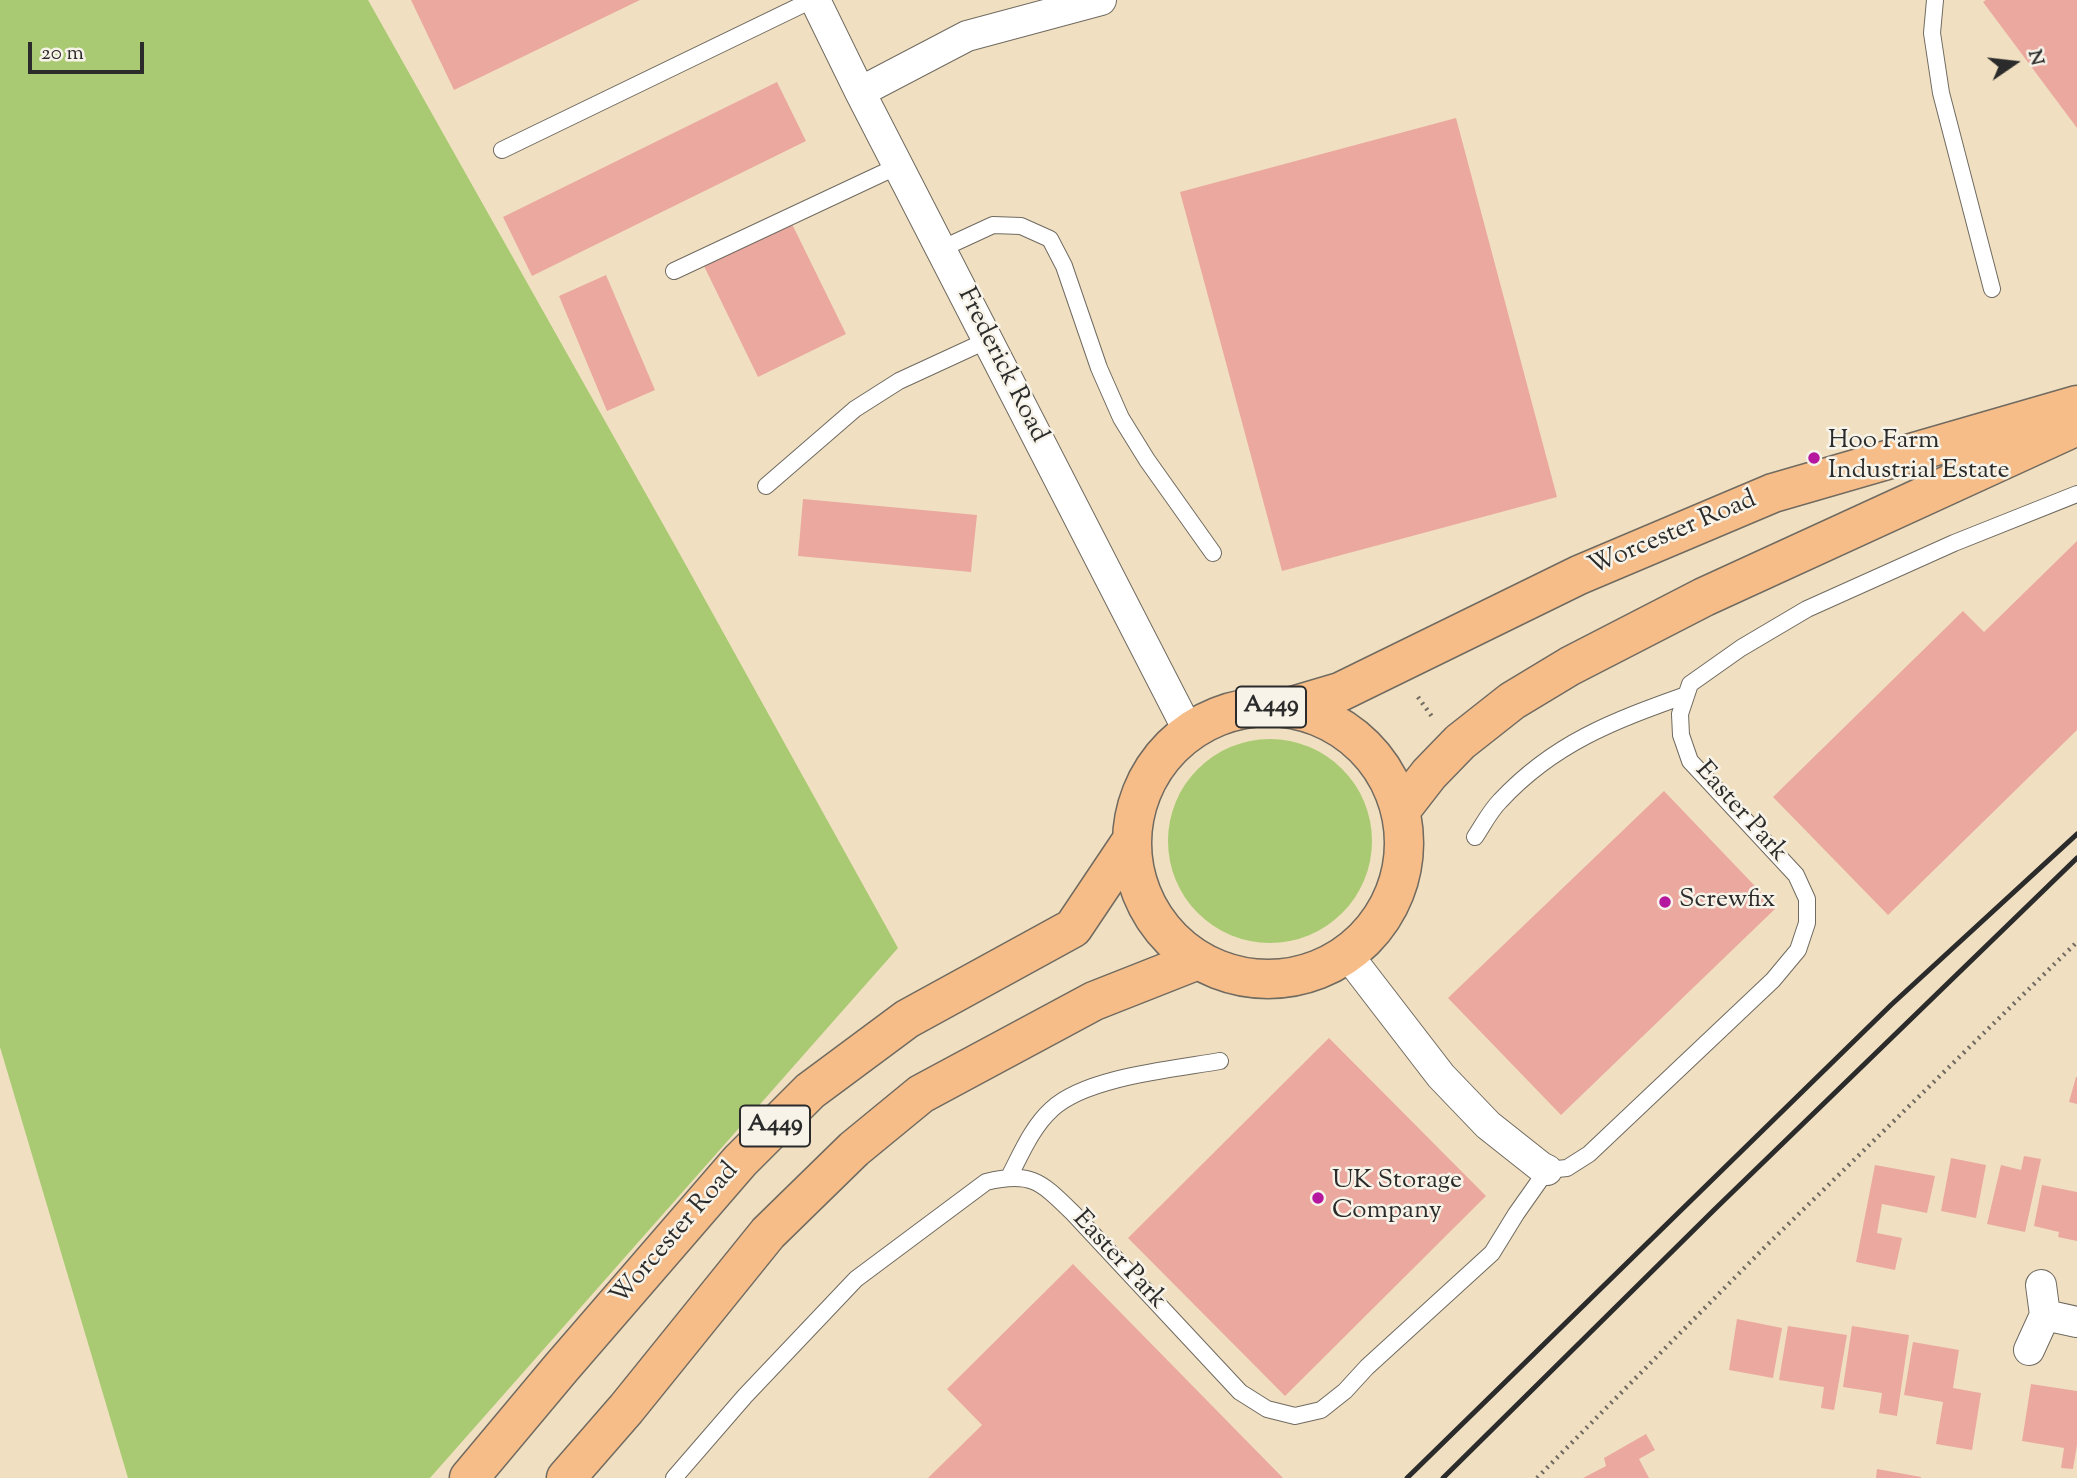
<!DOCTYPE html>
<style>
body{margin:0}
#map{position:relative;width:2077px;height:1478px;overflow:hidden;background:#f0e0c1;font-family:"Sorts Mill Goudy",serif}
canvas{display:block}
.north{position:absolute;left:1979px;top:28px;width:70px;height:70px;-webkit-text-stroke:5px #f7f3e8;paint-order:stroke;rotate:76deg;font-size:19px;font-weight:700;line-height:28px;text-align:center;color:#2b2b2b}
.north::after{content:'';display:block;margin:auto;width:24px;height:32px;background:#2b2b2b;clip-path:polygon(50% 0,100% 100%,50% 72%,0 100%)}
.scale{position:absolute;left:28px;top:42px;width:116px;height:32px;box-sizing:border-box;border:4px solid #2b2b2b;border-top:0;padding-left:9px;font-size:21px;line-height:24px;white-space:nowrap;color:#2b2b2b;-webkit-text-stroke:5px #f7f3e8;paint-order:stroke}
</style>
<div id="map">
<canvas width="2077" height="1478"></canvas>
<div class="north">N</div>
<div class="scale">20 m</div>
</div>
<script>
const c = document.querySelector('canvas').getContext('2d');
c.lineJoin = 'round';
function fillPath(path, color) { c.fillStyle = color; c.fill(path, 'evenodd'); }
function strokePath(path, color, width, dash) { c.strokeStyle = color; c.lineWidth = width; c.lineCap = dash ? 'butt' : 'round'; c.setLineDash(dash || []); c.stroke(path); }
function label(font, color, halo, rows, align = 'center') {
  c.font = font + ' "Sorts Mill Goudy",serif'; c.lineWidth = 5; c.setLineDash([]); c.textBaseline = 'middle'; c.strokeStyle = halo; c.fillStyle = color; for (const [text, x, y, turn = 0] of rows) {
    c.save(); c.translate(x, y); c.rotate((+turn || 0) * Math.PI / 180); c.textAlign = isNaN(turn) ? turn : align; if (halo) c.strokeText(text, 0, 0); c.fillText(text, 0, 0); c.restore();
  }
}
fillPath(new Path2D(`
 M 0,0 L 368,0 L 677,549 L 898,948 L 430,1478 L 128,1478 L 0,1047 Z
 M1168 841a102 102 0 1 1 204 0a102 102 0 1 1-204 0Z`), '#a9ca72');
fillPath(new Path2D(`
 M 411,0 L 640,0 L 454,90 Z
 M 1986,0 L 2077,0 L 2077,128 L 1983,2 Z
 M 777,82 L 806,141 L 532,276 L 503,217 Z
 M 1456,118 L 1557,497 L 1282,571 L 1180,192 Z
 M 792,224 L 846,334 L 758,377 L 704,266 Z
 M 606,275 L 655,390 L 607,411 L 559,296 Z
 M 803,499 L 977,515 L 971,572 L 798,556 Z
 M 2077,541 L 2077,730 L 1888,915 L 1773,797 L 1963,611 L 1984,632 Z
 M 1664,791 L 1776,908 L 1561,1115 L 1448,998 Z
 M 1329,1038 L 1486,1196 L 1285,1396 L 1128,1238 Z
 M 2076,1077 L 2077,1077 L 2077,1104 L 2069,1102 Z
 M 2024,1156 L 2041,1159 L 2025,1232 L 1987,1224 L 2001,1165 L 2021,1170 Z
 M 1951,1158 L 1986,1165 L 1976,1218 L 1941,1211 Z
 M 1875,1165 L 1935,1176 L 1927,1213 L 1882,1204 L 1877,1233 L 1902,1238 L 1895,1270 L 1856,1262 Z
 M 2042,1185 L 2077,1192 L 2077,1241 L 2058,1237 L 2059,1232 L 2034,1226 Z
 M 1073,1264 L 1283,1478 L 928,1478 L 982,1425 L 947,1389 Z
 M 1737,1319 L 1782,1328 L 1773,1378 L 1729,1370 Z
 M 1788,1326 L 1847,1335 L 1834,1410 L 1821,1408 L 1824,1387 L 1779,1380 Z
 M 1852,1326 L 1909,1335 L 1897,1416 L 1879,1413 L 1882,1393 L 1843,1387 Z
 M 1913,1342 L 1959,1350 L 1953,1388 L 1981,1393 L 1972,1450 L 1936,1444 L 1943,1402 L 1904,1395 Z
 M 2031,1384 L 2077,1391 L 2077,1445 L 2073,1469 L 2061,1468 L 2064,1448 L 2022,1441 Z
 M 1646,1434 L 1655,1450 L 1639,1459 L 1649,1478 L 1583,1478 L 1606,1466 L 1604,1458 Z
 M 1877,1469 L 1921,1477 L 1921,1478 L 1876,1478 Z`), '#eba89f');
const lane = new Path2D(`
 M 1935,0 L 1932,33 L 1941,93 L 1992,289
 M 502,150 L 812,0
 M 941,249 L 993,225 L 1021,226 L 1050,239 L 1064,266 L 1099,368 L 1121,418 L 1147,460 L 1213,553
 M 674,271 L 898,166
 M 766,486 L 855,409 L 899,381 L 988,340
 M 1475,837 C 1483,825 1490,811 1500,801 C 1554,743 1613,721 1686,695
 M 1009,1177 C 1021,1154 1032,1127 1052,1109 C 1086,1077 1174,1069 1220,1061
 M 674,1478 L 745,1396 L 856,1279 L 986,1182 C 1032,1171 1041,1182 1073,1213 L 1240,1392 L 1267,1409 L 1295,1416 L 1321,1410 L 1345,1391 L 1367,1367 L 1492,1253 L 1516,1214 L 1547,1170 L 1567,1168 L 1589,1154 L 1773,980 L 1798,950 L 1807,923 L 1807,899 L 1796,875 L 1690,761 L 1681,735 L 1680,714 L 1690,684 L 1741,648 L 1807,609 L 1954,543 L 2077,494`);
const street = new Path2D(`
 M 815,0 L 860,92 L 1189,732
 M 860,92 L 967,36 L 1101,0
 M 1347,954 L 1441,1076 L 1488,1125 L 1541,1167 L 1547,1170
 M 2045,1315 L 2077,1322
 M 2029,1350 L 2045,1315 L 2041,1285`);
const highway = new Path2D(`
 M1132 843a136 136 0 1 1 272 0a136 136 0 1 1-272 0Z
 M 1286,708 L 1340,692 L 1579,575 L 1773,493 L 2077,405
 M 1401,810 L 1429,774 L 1460,742 L 1512,701 L 1570,666 L 1704,597 L 2077,426
 M 469,1478 L 561,1368 L 740,1161 L 810,1091 L 907,1019 L 1073,928 L 1132,840
 M 566,1478 L 626,1409 L 768,1233 L 854,1149 L 921,1094 L 1094,1001 L 1198,960`);
strokePath(lane, '#706a60', 18);
strokePath(street, '#706a60', 32);
strokePath(highway, '#706a60', 41);
strokePath(new Path2D(`
 M 1418,697 L 1433,718
 M 1537,1478 L 1768,1244 L 2077,942`), '#706a60', 4.5, [2, 5]);
strokePath(lane, '#fff', 16);
strokePath(street, '#fff', 30);
strokePath(highway, '#f7bd88', 38);
strokePath(new Path2D(`
 M 1407,1478 L 1891,1005 L 2077,834
 M 1443,1478 L 1714,1210 L 2077,858`), '#2b2b2b', 5);
for (const [x, y, r, color] of [
 [1814,458,7,"#b5179e"],
 [1665,902,7,"#b5179e"],
 [1318,1198,7,"#b5179e"]
]) { const dot = new Path2D(); dot.arc(x, y, r, 0, 2 * Math.PI); c.fillStyle = color; c.fill(dot); strokePath(dot, '#f7f3e8', 2.5); }
for (const [x, y, w] of [
 [1271,707,70],
 [775,1126,70]
]) { const box = new Path2D(); box.roundRect(x - w / 2, y - 20.5, w, 41, 5); c.fillStyle = '#f7f3e8'; c.fill(box); strokePath(box, '#2b2b2b', 2); }
label('bold 24px', '#2b2b2b', null, [
 ["A449",1271,707],
 ["A449",775,1126]
]);
label('26px', '#2b2b2b', '#f7f3e8', [
 ["Frederick Road",1001,366,63],
 ["Worcester Road",1673,535,-23],
 ["Easter Park",1740,813,48],
 ["Worcester Road",676,1235,-49],
 ["Easter Park",1118,1261,47]
]);
label('26px', '#2b2b2b', '#f7f3e8', [
 ["Hoo Farm",1828,443],
 ["Industrial Estate",1828,473],
 ["Screwfix",1679,902],
 ["UK Storage",1332,1183],
 ["Company",1332,1213]
], 'left');
</script>
